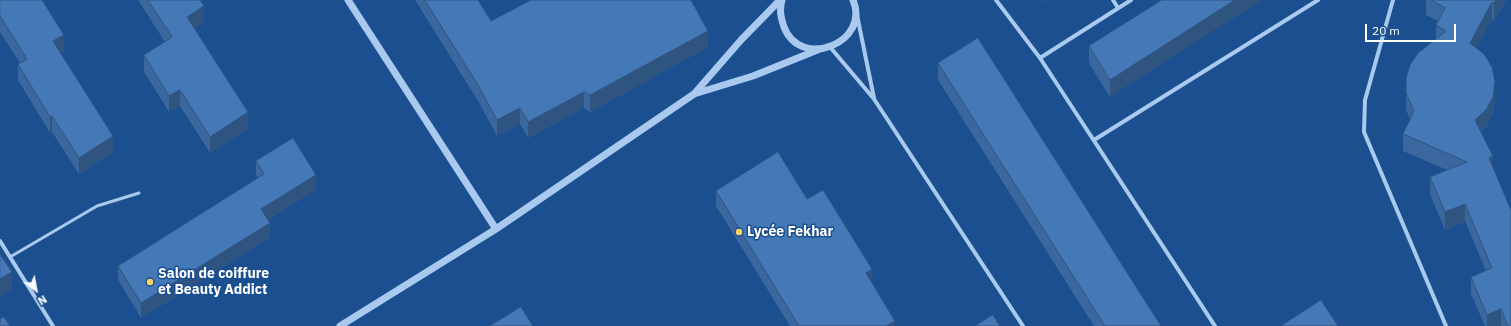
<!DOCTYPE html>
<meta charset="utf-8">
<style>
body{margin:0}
#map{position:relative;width:1511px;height:326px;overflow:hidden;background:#1b4f8f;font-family:"IBM Plex Sans",sans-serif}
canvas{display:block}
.north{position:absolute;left:16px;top:270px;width:40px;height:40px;-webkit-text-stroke:3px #1b4f8f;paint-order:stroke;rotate:148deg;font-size:11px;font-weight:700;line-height:16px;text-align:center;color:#fff}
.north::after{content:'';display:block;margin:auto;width:14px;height:18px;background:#fff;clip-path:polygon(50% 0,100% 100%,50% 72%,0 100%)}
.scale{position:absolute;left:1365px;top:24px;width:91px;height:18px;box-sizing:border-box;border:2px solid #fff;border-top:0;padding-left:5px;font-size:12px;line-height:14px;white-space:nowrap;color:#fff;-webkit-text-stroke:3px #1b4f8f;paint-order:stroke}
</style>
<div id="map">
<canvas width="1511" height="326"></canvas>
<div class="north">N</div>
<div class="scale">20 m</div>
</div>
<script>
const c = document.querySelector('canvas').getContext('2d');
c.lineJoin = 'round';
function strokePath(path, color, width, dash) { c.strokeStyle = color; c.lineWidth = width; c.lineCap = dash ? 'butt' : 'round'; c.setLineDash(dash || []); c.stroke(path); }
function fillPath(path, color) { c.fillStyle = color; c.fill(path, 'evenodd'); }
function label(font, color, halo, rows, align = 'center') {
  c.font = font + ' "IBM Plex Sans",sans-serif'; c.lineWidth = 3; c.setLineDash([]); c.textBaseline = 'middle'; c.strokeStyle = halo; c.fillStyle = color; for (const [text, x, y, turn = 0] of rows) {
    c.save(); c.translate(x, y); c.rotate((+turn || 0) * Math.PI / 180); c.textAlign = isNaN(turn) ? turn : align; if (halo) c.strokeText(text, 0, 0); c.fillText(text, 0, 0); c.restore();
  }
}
strokePath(new Path2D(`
 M 10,257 L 97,206 L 139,193`), '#a9c9ee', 3);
strokePath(new Path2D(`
 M 996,0 L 1040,58 L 1215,326
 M 1113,0 L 1118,8
 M 1393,0 L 1365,100 L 1364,132 L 1446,326
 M 857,15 L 874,98
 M 830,47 L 874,99 L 1023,326
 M 1040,58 L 1131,0
 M 1094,140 L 1318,0
 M 0,241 L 53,326`), '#a9c9ee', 4);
strokePath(new Path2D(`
 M 348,0 L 496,229
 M 782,0 C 779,10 781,18 784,27 C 801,71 871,42 853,0
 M 694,94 L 753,76 L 820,49
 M 340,326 L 496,229 L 694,94 L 741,40 L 780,0`), '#a9c9ee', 7);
fillPath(new Path2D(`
 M 0,0 L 64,51 L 60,53 L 113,152 L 79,174 L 52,132 L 50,133 L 18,80 L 18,64 L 20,63 L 0,32 Z
 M 138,0 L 200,0 L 204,22 L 195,28 L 248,128 L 210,153 L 180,106 L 169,112 L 144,72 L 144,55 L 165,42 Z
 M 415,0 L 478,0 L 491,21 L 708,47 L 590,112 L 584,108 L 528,138 L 520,124 L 497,136 L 478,101 Z
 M 1162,0 L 1110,97 L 1089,63 L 1089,46 Z
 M 1426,0 L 1506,0 L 1494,21 L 1492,19 L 1476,48 L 1495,98 L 1493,114 L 1486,127 L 1481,132 L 1493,168 L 1511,326 L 1485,326 L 1471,294 L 1471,277 L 1486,271 L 1465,221 L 1445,230 L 1430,194 L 1430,177 L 1447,170 L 1403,151 L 1403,134 L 1410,119 L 1406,110 L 1406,78 L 1436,39 L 1436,25 L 1438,21 L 1426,15 Z
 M 938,63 L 1161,326 L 1094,326 L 938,80 Z
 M 256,161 L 316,189 L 268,220 L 270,237 L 141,318 L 118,280 L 118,266 L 258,178 L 256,175 Z
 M 716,191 L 807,199 L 872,282 L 895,326 L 790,326 L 716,206 Z`), '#3a679d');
fillPath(new Path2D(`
 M 1044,0 L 1049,0 L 1044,3 Z
 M 1235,0 L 1262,0 L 1110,97 L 1110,80 Z
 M 1496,0 L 1506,0 L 1494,21 L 1494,3 Z
 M 1492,2 L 1492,19 L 1470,60 L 1470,43 Z
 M 204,6 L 204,22 L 187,33 L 187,17 Z
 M 708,31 L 708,47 L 590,112 L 590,95 Z
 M 64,35 L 64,51 L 53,57 L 53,41 Z
 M 1495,81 L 1495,98 L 1493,114 L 1486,127 L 1475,137 L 1475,120 Z
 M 180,90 L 180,106 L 169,112 L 169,96 Z
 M 584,92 L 584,108 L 528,138 L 528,122 Z
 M 520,108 L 520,124 L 497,136 L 497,120 Z
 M 248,112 L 248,128 L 210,153 L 210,137 Z
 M 52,116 L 52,132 L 50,133 L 50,117 Z
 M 113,136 L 113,152 L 79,174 L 79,158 Z
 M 1493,156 L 1493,173 L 1489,158 Z
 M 316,175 L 316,189 L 261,224 L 261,209 Z
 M 1465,204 L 1465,221 L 1445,230 L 1445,212 Z
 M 270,223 L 270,237 L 141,318 L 141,303 Z
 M 872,269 L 872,285 L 866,273 Z
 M 12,272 L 12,289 L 0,296 L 0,279 Z
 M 1501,309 L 1501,326 L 1487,326 L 1487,315 Z
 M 895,321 L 895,326 L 886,326 Z`), '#305480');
const building = new Path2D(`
 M 0,0 L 42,0 L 64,35 L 53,41 L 113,136 L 79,158 L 52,116 L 50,117 L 18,64 L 27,59 L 0,16 Z
 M 148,0 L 200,0 L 204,6 L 187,17 L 248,112 L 210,137 L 180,90 L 169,96 L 144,55 L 172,37 Z
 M 425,0 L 478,0 L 491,21 L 531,0 L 691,0 L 708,31 L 590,95 L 584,92 L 528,122 L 520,108 L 497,120 L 478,85 Z
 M 1162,0 L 1235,0 L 1110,80 L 1089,46 Z
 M 1431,0 L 1496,0 L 1494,3 L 1492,2 L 1470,43 L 1484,54 L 1492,67 L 1495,81 L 1493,97 L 1486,110 L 1475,120 L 1493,156 L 1489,158 L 1511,210 L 1511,326 L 1508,326 L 1501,309 L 1487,315 L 1471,277 L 1492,268 L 1465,204 L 1445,212 L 1430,177 L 1467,162 L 1403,134 L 1414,111 L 1406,93 L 1406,78 L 1410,65 L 1418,53 L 1446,31 L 1436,25 L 1445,8 Z
 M 978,38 L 1161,326 L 1105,326 L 938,63 Z
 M 293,138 L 316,175 L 261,209 L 270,223 L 141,303 L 118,266 L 264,174 L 256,161 Z
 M 778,152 L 807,199 L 823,190 L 872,269 L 866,273 L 895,321 L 886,326 L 799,326 L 716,191 Z
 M 0,254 L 12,272 L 0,279 Z
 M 1321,300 L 1338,326 L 1281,326 Z
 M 521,307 L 533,326 L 490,326 Z
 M 993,315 L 1000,326 L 975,326 Z
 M 4,317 L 10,326 L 0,326 L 0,319 Z`);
fillPath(building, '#4478b7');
strokePath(building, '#305480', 1);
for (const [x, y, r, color] of [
 [739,232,4,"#ffd166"],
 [150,282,4,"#ffd166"]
]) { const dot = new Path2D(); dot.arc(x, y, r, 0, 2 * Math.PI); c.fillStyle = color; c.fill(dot); strokePath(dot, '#1b4f8f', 1.5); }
label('bold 14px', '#fff', '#1b4f8f', [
 ["Lycée Fekhar",747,232],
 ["Salon de coiffure",158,274],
 ["et Beauty Addict",158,290]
], 'left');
</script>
